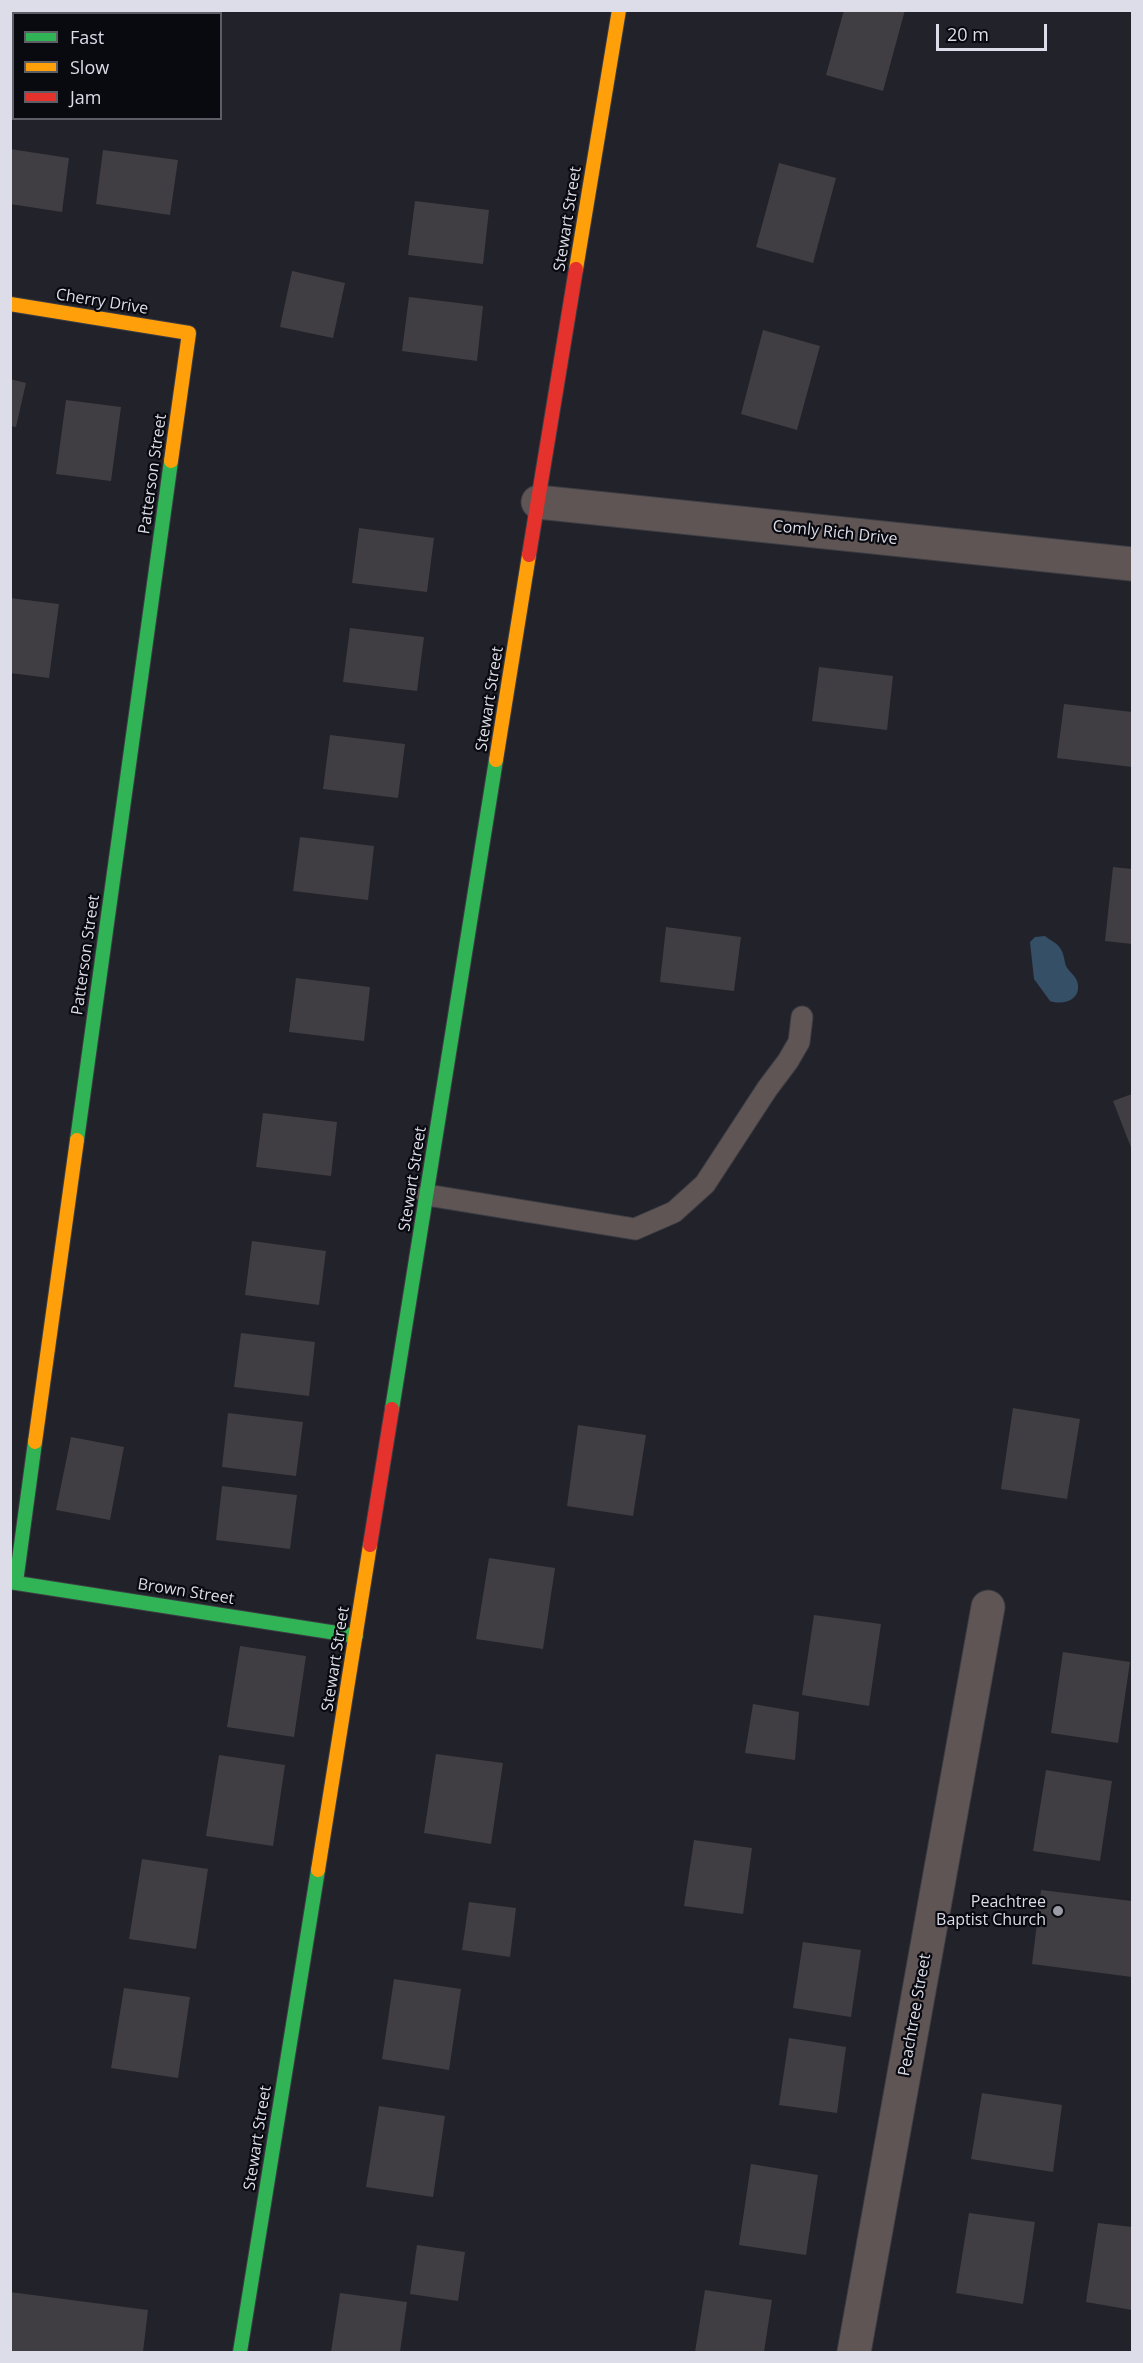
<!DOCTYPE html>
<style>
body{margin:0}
#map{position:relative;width:1143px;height:2363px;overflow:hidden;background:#22222a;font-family:"Open Sans",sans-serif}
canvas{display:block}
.frame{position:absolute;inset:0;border:12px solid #dcdde8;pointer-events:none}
.legend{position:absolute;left:12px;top:12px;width:210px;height:108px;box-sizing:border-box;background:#090910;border:2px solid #5d5e66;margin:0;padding:8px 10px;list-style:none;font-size:18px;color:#dcdde8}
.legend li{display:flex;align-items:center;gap:12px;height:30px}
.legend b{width:30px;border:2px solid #5d5e66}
.scale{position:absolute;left:936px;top:24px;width:111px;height:27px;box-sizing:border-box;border:3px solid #dcdde8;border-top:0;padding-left:8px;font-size:18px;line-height:21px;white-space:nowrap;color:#dcdde8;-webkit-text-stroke:4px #090910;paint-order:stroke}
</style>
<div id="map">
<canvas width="1143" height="2363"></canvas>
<div class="frame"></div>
<ul class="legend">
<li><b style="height:8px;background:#30b455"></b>Fast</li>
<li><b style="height:8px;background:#ff9f0a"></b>Slow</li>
<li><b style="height:8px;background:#e5322d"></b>Jam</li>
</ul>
<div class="scale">20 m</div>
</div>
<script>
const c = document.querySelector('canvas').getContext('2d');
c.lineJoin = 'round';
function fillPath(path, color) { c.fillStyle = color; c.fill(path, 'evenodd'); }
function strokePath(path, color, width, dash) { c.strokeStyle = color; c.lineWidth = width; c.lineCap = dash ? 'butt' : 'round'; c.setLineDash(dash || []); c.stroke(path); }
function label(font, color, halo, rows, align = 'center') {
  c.font = font + ' "Open Sans",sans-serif'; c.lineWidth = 4.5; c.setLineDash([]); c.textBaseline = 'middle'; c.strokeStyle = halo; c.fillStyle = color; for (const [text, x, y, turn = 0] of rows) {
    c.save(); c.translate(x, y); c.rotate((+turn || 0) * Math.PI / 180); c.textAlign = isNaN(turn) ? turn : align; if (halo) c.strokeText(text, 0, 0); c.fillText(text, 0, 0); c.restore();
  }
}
fillPath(new Path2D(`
 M 1045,936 C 1051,941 1056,942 1060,948 C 1064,953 1064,960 1066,966 C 1069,972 1075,975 1077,981 C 1083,999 1064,1006 1050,1001 L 1034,979 L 1030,942 L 1035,937 Z`), '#354f66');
fillPath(new Path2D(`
 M 844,10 L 905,10 L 883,91 L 826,75 Z
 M 10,149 L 69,158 L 62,212 L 10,204 Z
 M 103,150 L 178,160 L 170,215 L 96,204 Z
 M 779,163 L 836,178 L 813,263 L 756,247 Z
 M 415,201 L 489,210 L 483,264 L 408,255 Z
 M 292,271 L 345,283 L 333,338 L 280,327 Z
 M 409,297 L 483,306 L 477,361 L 402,351 Z
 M 763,330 L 820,346 L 797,430 L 741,414 Z
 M 10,379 L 26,383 L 16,427 L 10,426 Z
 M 66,400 L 121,407 L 111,481 L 56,474 Z
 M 359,528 L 434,538 L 427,592 L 352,583 Z
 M 10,598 L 59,604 L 49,678 L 10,673 Z
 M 350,628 L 424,637 L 417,691 L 343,682 Z
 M 819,667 L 893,676 L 887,730 L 812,721 Z
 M 1064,704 L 1132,712 L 1132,767 L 1057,758 Z
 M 330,735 L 405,744 L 398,798 L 323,789 Z
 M 300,837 L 374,846 L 368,900 L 293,891 Z
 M 1113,867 L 1132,869 L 1132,944 L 1105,941 Z
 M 666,927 L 741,937 L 734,991 L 660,982 Z
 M 296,978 L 370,987 L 364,1041 L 289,1032 Z
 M 1132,1094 L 1132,1150 L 1113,1101 Z
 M 263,1113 L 337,1122 L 331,1176 L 256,1167 Z
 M 252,1241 L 326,1251 L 319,1305 L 245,1295 Z
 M 241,1333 L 315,1342 L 309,1396 L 234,1387 Z
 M 1013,1408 L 1080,1419 L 1067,1499 L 1001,1489 Z
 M 228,1413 L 303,1422 L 296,1476 L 222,1467 Z
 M 578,1425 L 646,1435 L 633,1516 L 567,1506 Z
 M 71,1437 L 124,1447 L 110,1520 L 56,1510 Z
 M 222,1486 L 297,1495 L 290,1549 L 216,1540 Z
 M 489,1558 L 555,1568 L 543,1649 L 476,1639 Z
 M 814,1615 L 881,1624 L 869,1706 L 802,1695 Z
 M 240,1646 L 306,1656 L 294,1737 L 227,1727 Z
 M 1063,1652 L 1130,1662 L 1118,1743 L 1051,1733 Z
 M 753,1704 L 799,1712 L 795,1760 L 745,1753 Z
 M 436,1754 L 503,1763 L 491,1844 L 424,1833 Z
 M 219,1755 L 285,1765 L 273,1846 L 206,1836 Z
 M 1046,1770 L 1112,1781 L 1100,1861 L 1033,1851 Z
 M 694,1840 L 752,1848 L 743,1914 L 684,1906 Z
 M 142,1859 L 208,1869 L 196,1949 L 129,1939 Z
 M 1041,1890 L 1132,1901 L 1132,1977 L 1032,1964 Z
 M 469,1902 L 516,1908 L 510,1957 L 462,1950 Z
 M 803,1942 L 861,1950 L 851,2017 L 793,2008 Z
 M 394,1979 L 461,1989 L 449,2070 L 382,2059 Z
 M 124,1988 L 190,1997 L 178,2078 L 111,2068 Z
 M 789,2038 L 846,2047 L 837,2113 L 779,2105 Z
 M 982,2093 L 1062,2105 L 1053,2172 L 971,2159 Z
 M 379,2106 L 445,2116 L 433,2197 L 366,2187 Z
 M 751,2164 L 818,2175 L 806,2255 L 739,2245 Z
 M 969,2213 L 1035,2222 L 1023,2304 L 956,2293 Z
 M 1098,2223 L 1132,2227 L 1132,2310 L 1086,2302 Z
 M 417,2245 L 465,2252 L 458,2301 L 410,2294 Z
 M 705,2290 L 772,2300 L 764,2352 L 695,2352 Z
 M 10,2292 L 148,2310 L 143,2352 L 10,2352 Z
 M 340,2293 L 407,2302 L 400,2352 L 331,2352 Z`), '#403e42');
const lane = new Path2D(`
 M 427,1195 L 635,1229 L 674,1212 L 705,1184 L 767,1089 L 788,1061 L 799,1042 L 802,1017`);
const street = new Path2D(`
 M 538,502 L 1132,564
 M 854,2352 L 988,1607`);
const fast = new Path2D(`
 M 77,1140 L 171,461
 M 392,1409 L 496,760
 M 10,1582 L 356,1636
 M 16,1582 L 35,1442
 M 240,2352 L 318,1870`);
const slow = new Path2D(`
 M 576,269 L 619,10
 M 10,304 L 189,333 L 171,461
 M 496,760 L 529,555
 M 35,1442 L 77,1140
 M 318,1870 L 370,1545`);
const jam = new Path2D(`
 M 529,555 L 576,269
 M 370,1545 L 392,1409`);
strokePath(lane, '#3d3d44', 23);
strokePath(street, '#3d3d44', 35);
strokePath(fast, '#3d3d44', 16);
strokePath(slow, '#3d3d44', 16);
strokePath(jam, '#3d3d44', 16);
strokePath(lane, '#5f5554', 21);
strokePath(street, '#5f5554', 33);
strokePath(fast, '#30b455', 14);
strokePath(slow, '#ff9f0a', 14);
strokePath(jam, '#e5322d', 14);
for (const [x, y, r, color] of [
 [1058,1911,6,"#9b9ca6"]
]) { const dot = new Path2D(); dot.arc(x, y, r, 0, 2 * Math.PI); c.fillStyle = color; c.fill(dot); strokePath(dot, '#090910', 2); }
label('16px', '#dcdde8', '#090910', [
 ["Stewart Street",568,219,-81],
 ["Cherry Drive",102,302,9],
 ["Patterson Street",153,474,-82],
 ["Comly Rich Drive",835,533,6],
 ["Stewart Street",490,699,-81],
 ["Patterson Street",86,955,-82],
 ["Stewart Street",413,1179,-81],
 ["Brown Street",186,1592,9],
 ["Stewart Street",336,1659,-81],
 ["Peachtree Street",915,2015,-80],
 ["Stewart Street",258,2138,-81]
]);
label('16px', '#dcdde8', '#090910', [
 ["Peachtree",1046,1902],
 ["Baptist Church",1046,1920]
], 'right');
</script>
